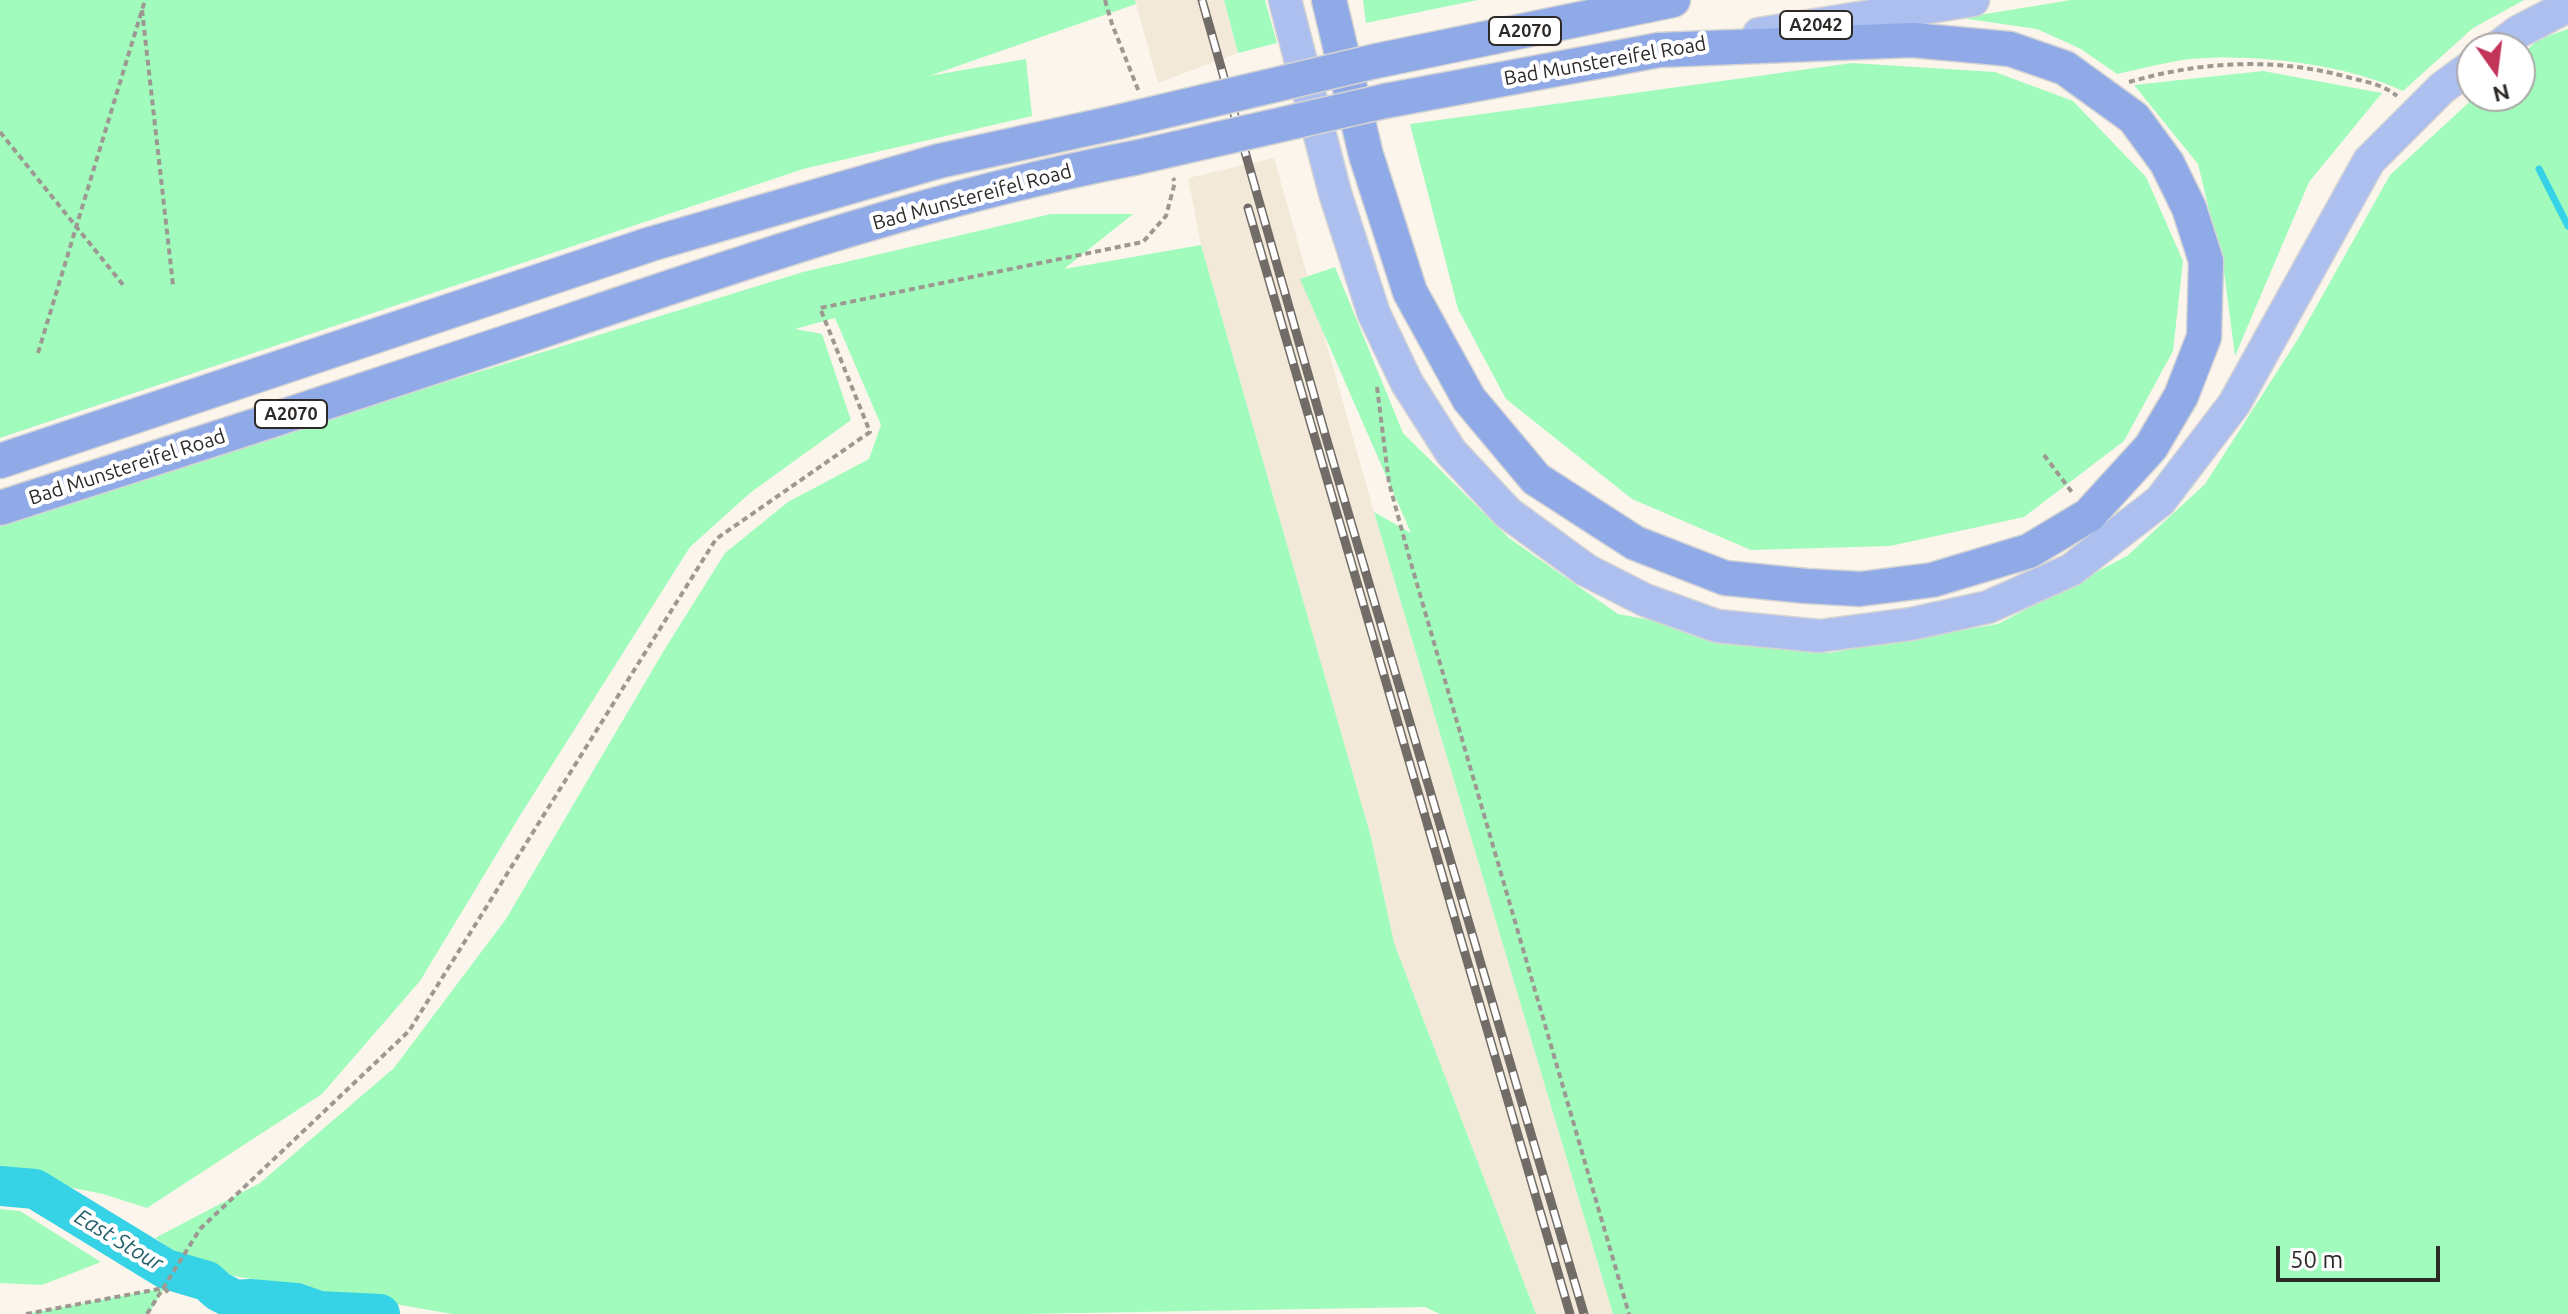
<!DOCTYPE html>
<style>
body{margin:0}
#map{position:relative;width:2568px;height:1314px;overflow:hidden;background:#fcf5eb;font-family:Ubuntu,sans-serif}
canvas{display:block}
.north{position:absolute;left:2456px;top:32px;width:80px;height:80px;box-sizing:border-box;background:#fff;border:2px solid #aba9a8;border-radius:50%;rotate:166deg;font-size:22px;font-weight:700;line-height:32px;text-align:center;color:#2c2926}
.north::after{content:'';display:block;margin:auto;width:28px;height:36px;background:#c33459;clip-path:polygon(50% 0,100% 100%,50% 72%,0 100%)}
.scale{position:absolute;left:2276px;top:1246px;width:164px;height:36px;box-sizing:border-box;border:4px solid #2c2926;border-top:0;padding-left:10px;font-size:24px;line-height:28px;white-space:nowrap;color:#2c2926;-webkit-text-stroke:6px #fff;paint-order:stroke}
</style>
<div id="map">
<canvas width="2568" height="1314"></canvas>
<div class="north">N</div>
<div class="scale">50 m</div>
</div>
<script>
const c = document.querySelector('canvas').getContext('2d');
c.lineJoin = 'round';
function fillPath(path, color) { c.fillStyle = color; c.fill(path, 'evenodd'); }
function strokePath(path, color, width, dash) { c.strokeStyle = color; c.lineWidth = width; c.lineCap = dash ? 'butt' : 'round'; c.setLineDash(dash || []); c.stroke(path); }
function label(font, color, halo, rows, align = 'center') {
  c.font = font + ' Ubuntu,sans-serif'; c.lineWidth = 8; c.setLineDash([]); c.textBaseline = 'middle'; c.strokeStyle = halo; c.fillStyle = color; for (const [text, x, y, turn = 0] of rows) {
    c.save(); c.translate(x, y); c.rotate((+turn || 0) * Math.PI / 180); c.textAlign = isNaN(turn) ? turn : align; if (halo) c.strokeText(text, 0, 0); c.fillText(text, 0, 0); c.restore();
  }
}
fillPath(new Path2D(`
 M 1135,0 L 1224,0 L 1238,53 L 1158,83 Z
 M 1274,158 L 1374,512 L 1613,1314 L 1536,1314 L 1394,943 L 1371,837 L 1201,245 L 1188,178 Z`), '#f3e9d8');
fillPath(new Path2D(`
 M 0,0 L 1135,0 L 1136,4 L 929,76 L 1026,59 L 1032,116 L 803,169 L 0,438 Z
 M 1224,0 L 1265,0 L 1277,43 L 1238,53 Z
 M 1363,0 L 1478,0 L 1366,23 Z
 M 2071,0 L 2524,0 L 2473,28 L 2403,91 C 2346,64 2254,53 2190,59 C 2166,62 2141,69 2117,74 L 2081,49 L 2037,29 L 1961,18 Z
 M 2568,29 L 2568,1314 L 1613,1314 L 1374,512 L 1411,533 L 1300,279 L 1335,267 L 1403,433 L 1509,538 L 1618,614 L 1829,653 L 1998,624 L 2127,556 L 2205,484 L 2298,339 L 2390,175 L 2476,96 L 2520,96 L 2520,56 L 2539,39 Z
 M 1852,63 L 1995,72 L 2073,101 L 2146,177 L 2183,261 L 2173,351 L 2124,441 L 2024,517 L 1890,546 L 1751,550 L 1632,499 L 1506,399 L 1458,309 L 1410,124 Z
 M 2263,71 L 2382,93 L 2309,182 L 2235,356 L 2224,271 L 2198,164 L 2134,85 Z
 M 1051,214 L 1133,214 L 1064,269 L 1201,245 L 1371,837 L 1394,943 L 1536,1314 L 1440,1314 L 1425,1307 L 1024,1314 L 452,1314 L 200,1270 L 155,1238 L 260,1183 L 394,1068 L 506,919 L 663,652 L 725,553 L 788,502 L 869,459 L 881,425 L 835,318 L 795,329 L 822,334 L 851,420 L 750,493 L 690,547 L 521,814 L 420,981 L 322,1094 L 147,1208 L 103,1194 L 0,1173 L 0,525 L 423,389 L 803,272 Z
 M 0,1209 L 20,1211 L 101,1262 L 42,1285 L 0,1283 Z
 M 164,1288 L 149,1314 L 26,1314 Z`), '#a1fbbc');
strokePath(new Path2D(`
 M 2539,169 L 2568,226`), '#35d3e5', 7);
strokePath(new Path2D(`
 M 0,1186 L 35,1189 L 166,1269 L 207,1281 L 218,1291 L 235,1300 L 250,1299 L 296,1303 L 319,1311 L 380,1314`), '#35d3e5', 40);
const primary = new Path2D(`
 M 1285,0 L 1335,193 L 1374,314 L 1407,383 L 1451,452 L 1508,513 L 1586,570 L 1645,600 L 1717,626 L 1819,636 L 1911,624 L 1988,607 L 2071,570 L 2160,501 L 2234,404 L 2369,161 L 2442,88 L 2472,66
 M 1759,34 L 1973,0
 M 2497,48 L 2518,32 L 2568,6`);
const trunk = new Path2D(`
 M 1329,0 L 1366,155 L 1410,292 L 1469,399 L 1536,479 L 1635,543 L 1725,578 L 1806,586 L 1860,589 L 1932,580 L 2029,551 L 2089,515 L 2151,447 L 2181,396 L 2204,337 L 2206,261 L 2189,208 L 2167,163 L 2134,118 L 2065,68 L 2010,49 L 1912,40 L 1659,50 L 1385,101
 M 1376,61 L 1673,0
 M 0,461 L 651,244 L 939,161 L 1118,122
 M 0,508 C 179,451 357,393 535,333 C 732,266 929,197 1134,158`);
strokePath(primary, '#d5d4d4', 35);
strokePath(trunk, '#d5d4d4', 37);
strokePath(new Path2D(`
 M 1105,0 L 1112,24 L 1139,92
 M 142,10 L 173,285
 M 2129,82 C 2202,61 2277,57 2351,78 C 2367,82 2384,85 2397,96
 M 0,132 L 124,286
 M 38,353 L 145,0
 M 1377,387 L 1389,483 L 1410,560 L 1629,1314
 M 2044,455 L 2074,495
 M 164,1288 L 171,1295
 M 26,1314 L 164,1288
 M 147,1314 L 200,1229 L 409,1031 L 716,539 L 870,432 L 820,308 L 1143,242 L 1166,216 L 1175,182 L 1173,178`), '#9d9891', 4, [6, 4]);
strokePath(primary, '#acbfee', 32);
strokePath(trunk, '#90aae8', 34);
const rail = new Path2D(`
 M 1202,0 L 1325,434 L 1584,1314
 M 1248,208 L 1570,1314`);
strokePath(rail, '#716c67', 9);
strokePath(rail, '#fff', 6, [18]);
const trunkBridge = new Path2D(`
 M 1118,122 L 1376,61
 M 1134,158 L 1385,101`);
strokePath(trunkBridge, '#d5d4d4', 37, []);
strokePath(trunkBridge, '#90aae8', 34);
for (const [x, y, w] of [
 [1816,25,72],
 [1525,31,72],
 [291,414,72]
]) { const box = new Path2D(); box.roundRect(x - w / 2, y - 14, w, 28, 6); c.fillStyle = '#fff'; c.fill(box); strokePath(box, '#2c2926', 2); }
label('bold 18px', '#2c2926', null, [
 ["A2042",1816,25],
 ["A2070",1525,31],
 ["A2070",291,414]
]);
label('20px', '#2c2926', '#fff', [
 ["Bad Munstereifel Road",1605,61,-10],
 ["Bad Munstereifel Road",972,197,-15],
 ["Bad Munstereifel Road",127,467,-18]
]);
label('italic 22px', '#256169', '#fff', [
 ["East Stour",119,1240,31]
]);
</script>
